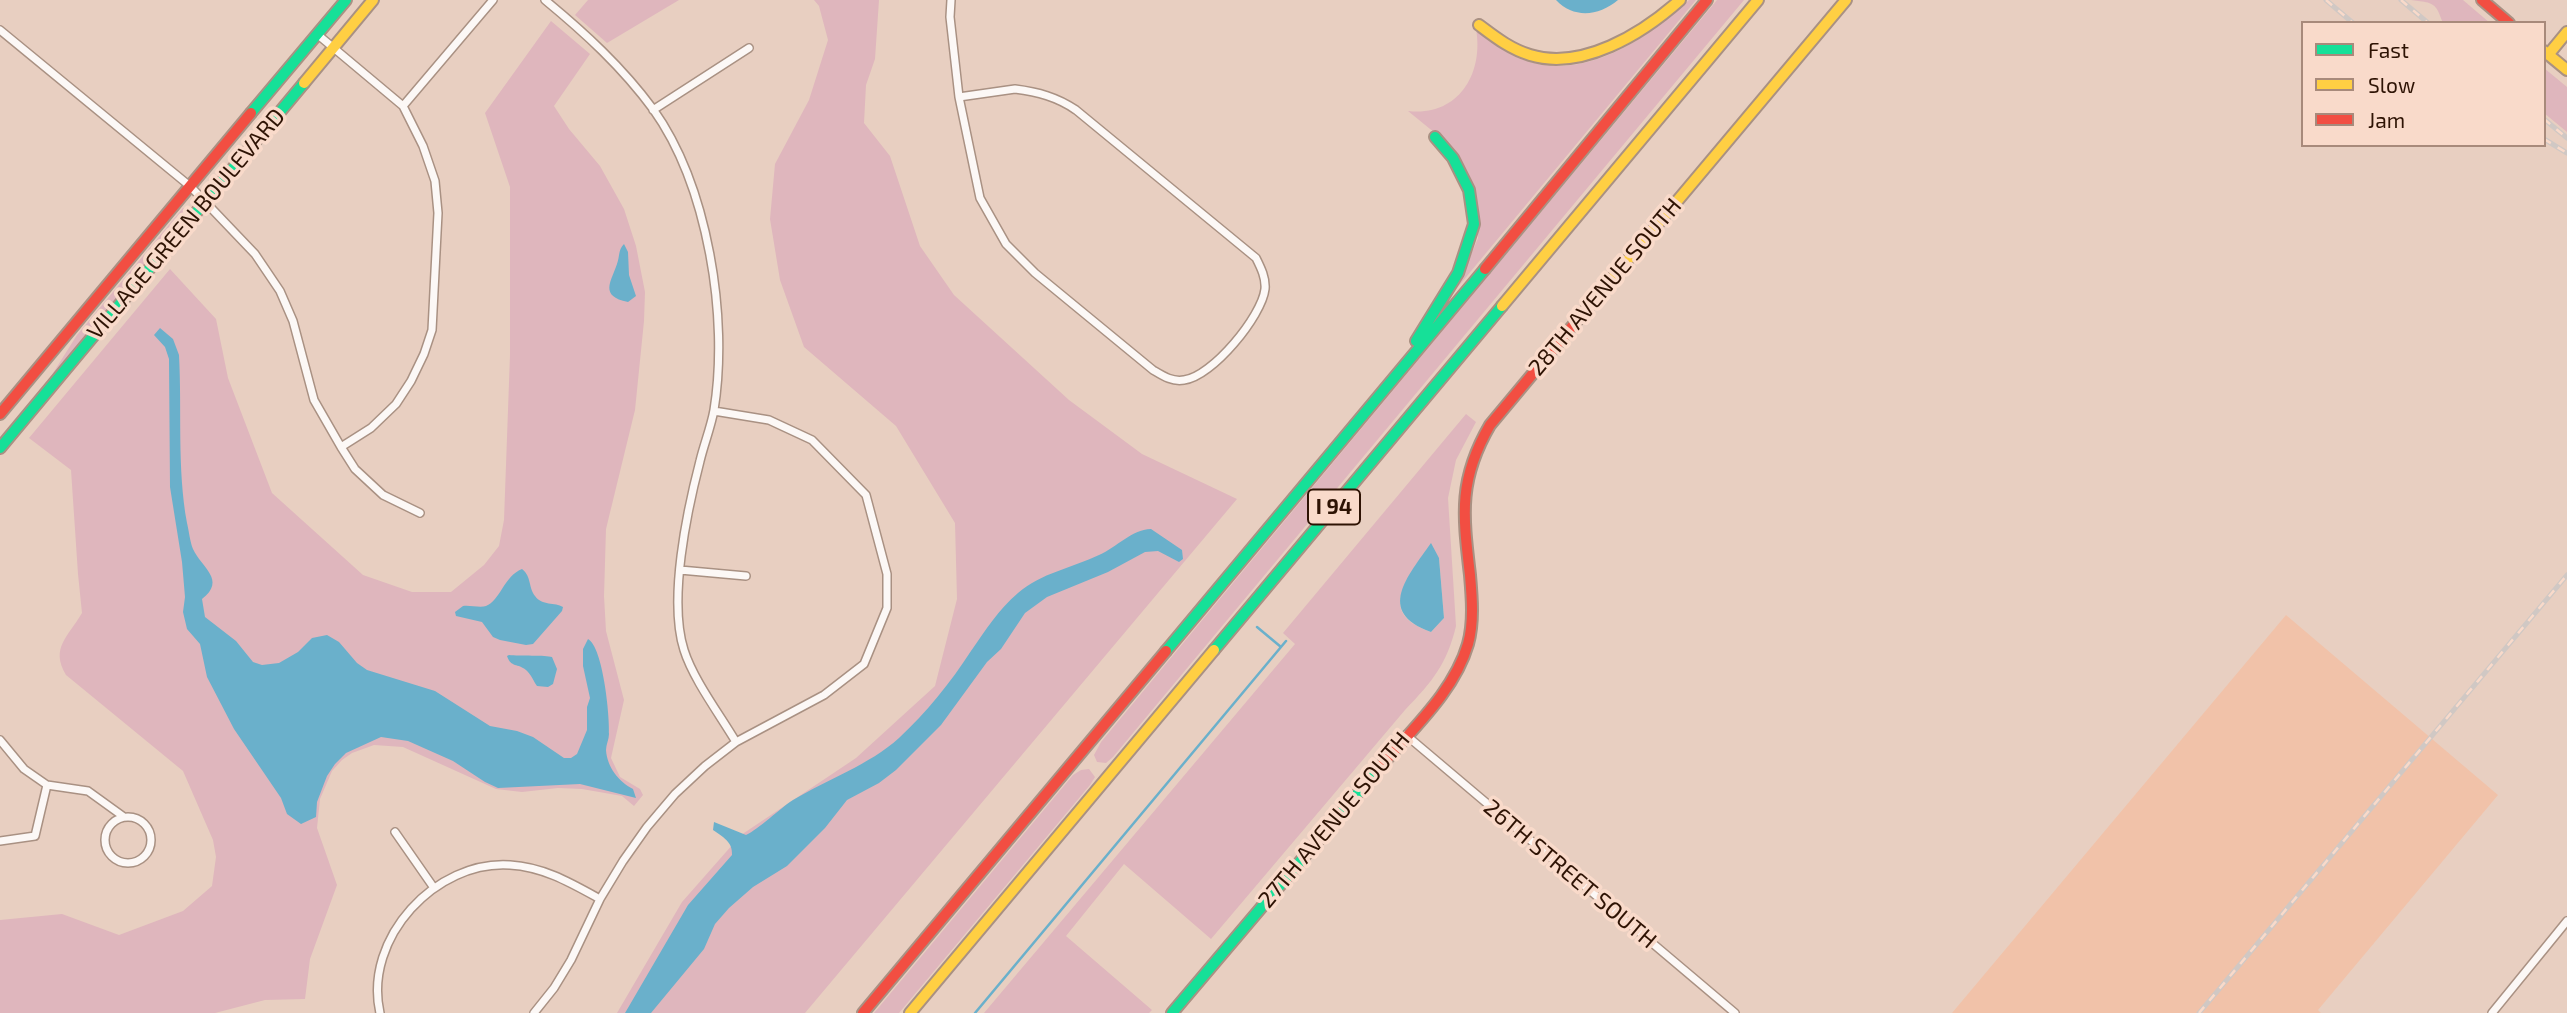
<!DOCTYPE html>
<style>
body{margin:0}
#map{position:relative;width:2567px;height:1013px;overflow:hidden;background:#e8cfc1;font-family:"Exo 2",sans-serif}
canvas{display:block}
.legend{position:absolute;left:2301px;top:21px;width:245px;height:126px;box-sizing:border-box;background:#f9daca;border:2px solid #a88a7b;margin:0;padding:9px 12px;list-style:none;font-size:21px;color:#2e1304}
.legend li{display:flex;align-items:center;gap:14px;height:35px}
.legend b{width:35px;border:2px solid #a88a7b}
</style>
<div id="map">
<canvas width="2567" height="1013"></canvas>
<ul class="legend">
<li><b style="height:9px;background:#16e098"></b>Fast</li>
<li><b style="height:9px;background:#ffcf43"></b>Slow</li>
<li><b style="height:9px;background:#f24e42"></b>Jam</li>
</ul>
</div>
<script>
const c = document.querySelector('canvas').getContext('2d');
c.lineJoin = 'round';
function fillPath(path, color) { c.fillStyle = color; c.fill(path, 'evenodd'); }
function strokePath(path, color, width, dash) { c.strokeStyle = color; c.lineWidth = width; c.lineCap = dash ? 'butt' : 'round'; c.setLineDash(dash || []); c.stroke(path); }
function label(font, color, halo, rows, align = 'center') {
  c.font = font + ' "Exo 2",sans-serif'; c.lineWidth = 7; c.setLineDash([]); c.textBaseline = 'middle'; c.strokeStyle = halo; c.fillStyle = color; for (const [text, x, y, turn = 0] of rows) {
    c.save(); c.translate(x, y); c.rotate((+turn || 0) * Math.PI / 180); c.textAlign = isNaN(turn) ? turn : align; if (halo) c.strokeText(text, 0, 0); c.fillText(text, 0, 0); c.restore();
  }
}
fillPath(new Path2D(`
 M 2286,615 L 2498,795 L 2318,1010 L 2321,1013 L 1952,1013 Z`), '#f1c2a9');
fillPath(new Path2D(`
 M 588,0 L 679,0 L 607,43 L 575,15 Z
 M 814,0 L 879,0 L 875,59 L 866,85 L 864,123 L 890,156 L 920,246 L 954,295 L 1069,400 L 1142,454 L 1237,499 L 805,1013 L 617,1013 L 682,902 L 741,835 L 856,758 L 935,686 L 957,599 L 955,523 L 896,426 L 804,347 L 780,280 L 770,219 L 775,164 L 809,100 L 828,40 L 819,6 Z
 M 1689,0 L 1696,0 L 1457,288 L 1478,238 L 1478,214 L 1446,142 L 1408,111 C 1458,117 1484,74 1476,29 C 1490,41 1503,52 1521,59 C 1582,83 1646,40 1689,0 Z
 M 1717,0 L 1744,0 L 1113,757 L 1106,763 L 1097,762 L 1094,755 L 1101,742 Z
 M 2411,0 L 2463,0 L 2490,23 L 2443,23 C 2441,19 2440,15 2438,11 C 2433,0 2420,2 2411,0 Z
 M 551,21 L 590,54 L 554,106 L 569,129 L 600,166 L 624,209 L 636,246 L 645,292 L 644,321 L 635,410 L 606,529 L 604,596 L 606,631 L 624,700 L 611,758 L 620,777 L 640,789 L 643,795 L 634,806 L 622,796 L 582,789 L 558,788 L 522,792 L 496,789 L 403,747 L 374,745 L 352,753 L 342,760 L 332,771 L 320,799 L 317,828 L 337,885 L 310,959 L 305,999 L 265,1000 L 215,1013 L 0,1013 L 0,920 L 62,914 L 119,935 L 183,911 L 212,886 L 216,857 L 213,840 L 183,771 L 66,675 C 50,648 68,637 82,613 L 78,574 L 71,470 L 29,438 L 170,269 L 216,319 L 228,378 L 272,493 L 363,575 L 412,592 L 451,592 L 484,565 L 499,546 L 504,520 L 510,355 L 510,187 L 485,113 Z
 M 2544,68 L 2567,87 L 2567,132 L 2544,113 Z
 M 183,208 L 187,208 L 188,212 L 48,381 L 77,335 Z
 M 1466,414 L 1476,422 L 1456,460 L 1448,498 L 1456,626 C 1447,664 1432,682 1405,710 L 1211,939 L 1124,864 L 1066,936 L 1152,1010 L 1149,1013 L 984,1013 L 1295,644 L 1283,633 ZM 1423,555 L 1439,558 L 1444,618 L 1431,632 C 1381,614 1402,587 1423,555 Z
 M 1089,769 L 1095,777 L 1090,785 L 899,1013 L 874,1013 L 1073,775 L 1081,770 Z`), '#dfb6bd');
fillPath(new Path2D(`
 M 1556,0 L 1618,0 C 1599,16 1574,19 1556,0 Z
 M 624,244 L 628,252 L 629,275 L 636,296 L 628,302 C 599,296 611,282 617,264 C 620,256 618,250 624,244 Z
 M 160,328 L 173,339 L 179,355 C 182,411 177,467 187,523 C 189,531 190,542 193,549 C 201,567 227,580 202,599 L 205,617 L 236,641 L 253,662 L 262,665 L 279,663 L 298,652 L 312,638 L 327,635 L 339,642 L 357,663 L 367,670 L 435,691 L 490,726 L 517,731 L 533,737 L 564,758 L 571,758 L 577,754 L 587,730 L 587,707 L 590,698 L 583,666 L 583,649 L 588,639 C 603,647 610,716 609,734 C 609,739 606,745 606,750 C 607,767 619,782 633,789 L 636,798 L 580,784 L 498,788 L 485,782 L 453,761 L 408,741 L 381,737 L 346,753 L 335,764 L 327,776 L 317,802 L 316,817 L 301,824 L 287,814 L 281,798 L 234,729 L 207,677 L 200,644 L 187,629 L 183,612 L 185,597 L 182,562 L 170,487 L 169,359 L 165,347 L 154,335 Z
 M 1151,529 L 1182,550 L 1183,559 L 1179,562 L 1158,551 L 1145,552 L 1108,572 L 1047,597 L 1025,613 L 1001,649 L 987,662 L 941,725 L 896,770 L 879,783 L 847,800 L 825,828 L 787,866 L 753,887 L 729,908 L 715,924 L 704,949 L 651,1013 L 625,1013 L 688,905 L 732,855 C 733,842 723,837 713,830 L 714,822 L 746,835 C 759,829 779,809 793,800 C 828,779 869,765 899,738 C 926,713 951,682 971,651 C 985,631 999,609 1018,593 C 1041,573 1072,568 1099,555 C 1117,547 1131,530 1151,529 Z
 M 1431,543 L 1439,558 L 1444,618 L 1431,632 C 1375,612 1408,576 1431,543 Z
 M 522,569 C 532,577 528,587 535,596 C 542,606 555,602 563,607 L 562,611 L 533,644 L 526,645 L 500,640 L 493,637 L 482,622 L 456,616 L 455,612 L 463,606 C 470,605 480,608 486,606 C 500,601 504,576 522,569 Z
 M 509,655 C 519,656 546,655 552,657 L 557,669 L 553,684 L 548,687 L 537,686 C 534,682 531,674 526,670 C 518,663 511,668 507,656 Z`), '#6ab0cb');
strokePath(new Path2D(`
 M 1257,627 L 1281,647
 M 975,1013 L 1286,641`), '#6ab0cb', 2.5);
const street = new Path2D(`
 M 545,0 C 585,33 622,67 653,109 C 708,186 729,318 714,410 C 711,427 704,444 700,461 C 687,511 668,600 684,650 C 693,679 720,715 736,742
 M 951,0 L 950,17 L 959,97
 M 0,30 L 191,187 L 255,254 L 280,291 L 293,321 L 314,400 L 341,447 L 355,469 L 383,495 L 420,513
 M 317,34 L 403,106 L 423,146 L 435,181 L 438,213 L 432,330 L 424,354 L 411,381 L 396,404 L 371,428 L 341,447
 M 1015,89 C 1038,92 1057,97 1076,110 L 1256,258 C 1261,268 1266,278 1265,289 C 1262,316 1212,377 1184,380 C 1172,382 1163,376 1153,370 L 1035,273 L 1006,244 L 980,198 L 959,97 Z
 M 403,106 L 493,0
 M 653,110 L 749,48
 M 680,570 L 746,576
 M 1406,735 L 1735,1013
 M 0,740 L 24,769 L 47,785 L 88,791 L 124,817
 M105 840a23 23 0 1 1 46 0a23 23 0 1 1-46 0Z
 M 395,832 L 434,888
 M 0,841 L 35,836 L 47,785
 M 380,1013 C 363,938 436,860 510,865 C 544,867 571,883 600,899
 M 534,1013 L 554,988 L 571,960 L 600,899 L 623,861 L 647,827 L 675,794 L 705,766 L 736,742 L 824,695 L 864,664 L 887,608 L 887,574 L 866,495 L 812,440 L 769,420 L 714,411
 M 2492,1013 L 2567,921`);
const fast = new Path2D(`
 M 251,113 L 346,0
 M 1416,341 L 1458,273 L 1474,224 L 1469,190 L 1453,158 L 1435,137
 M 0,448 L 304,83
 M 1214,650 L 1502,306
 M 1166,651 L 1485,269
 M 1172,1013 L 1381,766`);
const slow = new Path2D(`
 M 1479,25 C 1495,37 1510,49 1530,55 C 1582,71 1642,34 1680,0
 M 2544,51 L 2567,70
 M 2548,55 L 2567,32
 M 304,83 L 373,0
 M 1605,287 L 1846,0
 M 1502,306 L 1758,0
 M 910,1013 L 1214,650`);
const jam = new Path2D(`
 M 2482,0 L 2509,23
 M 1485,269 L 1707,0
 M 0,414 L 251,113
 M 1381,766 C 1412,729 1454,692 1468,644 C 1474,622 1472,598 1470,575 C 1463,515 1458,480 1490,425 L 1605,287
 M 863,1013 L 1166,651`);
strokePath(street, '#a99183', 10);
strokePath(fast, '#a99183', 14);
strokePath(slow, '#a99183', 14);
strokePath(jam, '#a99183', 14);
strokePath(street, '#fcf8f6', 7);
strokePath(fast, '#16e098', 10);
strokePath(slow, '#ffcf43', 10);
strokePath(jam, '#f24e42', 10);
const rail = new Path2D(`
 M 2326,0 L 2353,23
 M 2401,0 L 2428,23
 M 2544,119 L 2567,138
 M 2544,139 L 2567,153
 M 2199,1013 L 2567,575`);
strokePath(rail, '#d0c8c4', 5);
strokePath(rail, '#f9daca', 2.5, [8]);
for (const [x, y, w] of [
 [1334,507,52]
]) { const box = new Path2D(); box.roundRect(x - w / 2, y - 17.5, w, 35, 5); c.fillStyle = '#f9daca'; c.fill(box); strokePath(box, '#2e1304', 2); }
label('bold 21px', '#2e1304', null, [
 ["I 94",1334,507]
]);
label('23px', '#2e1304', '#f9daca', [
 ["VILLAGE GREEN BOULEVARD",186,224,-50],
 ["28TH AVENUE SOUTH",1605,287,-50],
 ["27TH AVENUE SOUTH",1334,820,-50],
 ["26TH STREET SOUTH",1570,874,40]
]);
</script>
